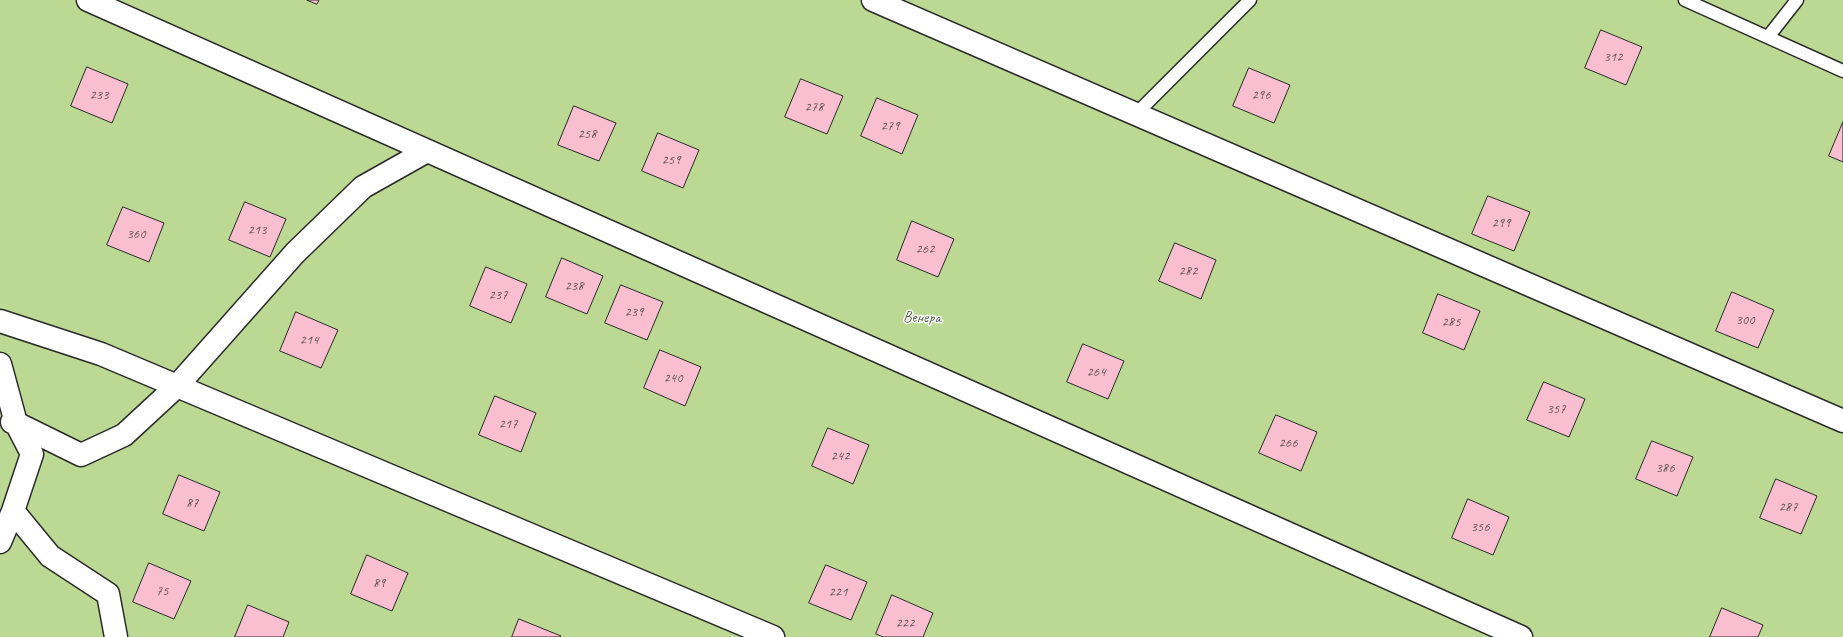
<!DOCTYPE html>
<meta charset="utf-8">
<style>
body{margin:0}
canvas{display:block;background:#fff}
</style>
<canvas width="1843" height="637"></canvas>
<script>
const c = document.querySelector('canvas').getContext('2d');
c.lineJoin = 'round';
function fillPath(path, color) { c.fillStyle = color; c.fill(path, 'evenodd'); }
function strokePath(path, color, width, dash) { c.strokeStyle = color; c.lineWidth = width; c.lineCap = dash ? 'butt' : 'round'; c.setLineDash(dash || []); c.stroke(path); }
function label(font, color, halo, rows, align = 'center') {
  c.font = font + ' Caveat,sans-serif'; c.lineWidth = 3; c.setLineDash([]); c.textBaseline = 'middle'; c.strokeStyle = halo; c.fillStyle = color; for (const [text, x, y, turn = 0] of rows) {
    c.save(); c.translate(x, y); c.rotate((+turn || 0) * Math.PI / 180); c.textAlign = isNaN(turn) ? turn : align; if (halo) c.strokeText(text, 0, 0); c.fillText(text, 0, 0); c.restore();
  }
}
fillPath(new Path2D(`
 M 0,0 L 1843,0 L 1843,637 L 0,637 Z`), '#bbd992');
const building = new Path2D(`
 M 307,0 L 319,0 L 317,4 Z
 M 1601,30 L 1642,47 L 1626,85 L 1585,68 Z
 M 87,67 L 128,84 L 112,123 L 71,106 Z
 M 1249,68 L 1290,85 L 1274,123 L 1233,106 Z
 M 801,79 L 843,96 L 827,134 L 785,117 Z
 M 877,98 L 918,115 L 902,154 L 861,136 Z
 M 574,106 L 616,123 L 599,161 L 558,145 Z
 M 1843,122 L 1843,162 L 1829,156 Z
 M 658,133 L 699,150 L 683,188 L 642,171 Z
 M 1488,196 L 1530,212 L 1514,251 L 1472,234 Z
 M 245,202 L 286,219 L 270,257 L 229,240 Z
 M 123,207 L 164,223 L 149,262 L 107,245 Z
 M 912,221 L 954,239 L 938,277 L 897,260 Z
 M 1175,243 L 1216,260 L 1201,299 L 1159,281 Z
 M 562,258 L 603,276 L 587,314 L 546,297 Z
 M 486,267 L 527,284 L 511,323 L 470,306 Z
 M 621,285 L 663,302 L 647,340 L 605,323 Z
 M 1732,292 L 1774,310 L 1758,348 L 1716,331 Z
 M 1438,294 L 1480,311 L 1464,350 L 1423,333 Z
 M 296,312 L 338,330 L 321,368 L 280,351 Z
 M 1083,344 L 1124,361 L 1108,399 L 1067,382 Z
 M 660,350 L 701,367 L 685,406 L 644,388 Z
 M 1544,382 L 1585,399 L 1569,437 L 1527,420 Z
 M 495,396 L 536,413 L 521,452 L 479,435 Z
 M 1276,415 L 1317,432 L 1301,471 L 1259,453 Z
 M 828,428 L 869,445 L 853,484 L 812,466 Z
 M 1652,441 L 1693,457 L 1677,496 L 1636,479 Z
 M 179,475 L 220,492 L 204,531 L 163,514 Z
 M 1776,479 L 1817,496 L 1801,534 L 1760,518 Z
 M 1468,499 L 1509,517 L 1493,555 L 1452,538 Z
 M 367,555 L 408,573 L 392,611 L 351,594 Z
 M 149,563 L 191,581 L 174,619 L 133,602 Z
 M 826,565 L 867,582 L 851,620 L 809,603 Z
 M 892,595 L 933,613 L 923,637 L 883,637 L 876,634 Z
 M 248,605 L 289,622 L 283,637 L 235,637 Z
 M 1722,608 L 1763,625 L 1758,637 L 1710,637 Z
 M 519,619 L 561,636 L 560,637 L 512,637 Z`);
fillPath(building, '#f9bfd1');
strokePath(building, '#2b2b2b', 1);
const lane = new Path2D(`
 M 1685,0 L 1843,71
 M 1768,37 L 1797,0
 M 1136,114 L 1250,0`);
const street = new Path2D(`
 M 88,0 L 1521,637
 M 873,0 L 1843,421
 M 0,321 L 101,354 L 773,637
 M 0,364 L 16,423 L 81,455 L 124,435 L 177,386 L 295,253 L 363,187 L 427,151
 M 13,511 L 50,556 L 108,594 L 116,637
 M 0,542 L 13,511 L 32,454 L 16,423 L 12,422`);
strokePath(lane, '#2b2b2b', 15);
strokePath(street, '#2b2b2b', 25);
strokePath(lane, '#fff', 12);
strokePath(street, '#fff', 22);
label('14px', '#5e5054', null, [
 ["312",1613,57],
 ["233",99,95],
 ["296",1261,95],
 ["278",814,107],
 ["279",890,126],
 ["258",587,134],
 ["259",671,160],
 ["299",1501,223],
 ["213",257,230],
 ["360",136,234],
 ["262",925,249],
 ["282",1188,271],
 ["238",574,286],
 ["237",498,295],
 ["239",634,312],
 ["300",1745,320],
 ["285",1451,322],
 ["214",309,340],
 ["264",1096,372],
 ["240",673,378],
 ["357",1556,409],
 ["217",508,424],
 ["266",1288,443],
 ["242",840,456],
 ["386",1665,468],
 ["87",192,503],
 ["287",1788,507],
 ["356",1480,527],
 ["89",379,583],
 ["75",162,591],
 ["221",838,592],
 ["222",905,623]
]);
label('16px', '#565f4a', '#fff', [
 ["Венера",922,318]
]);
</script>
